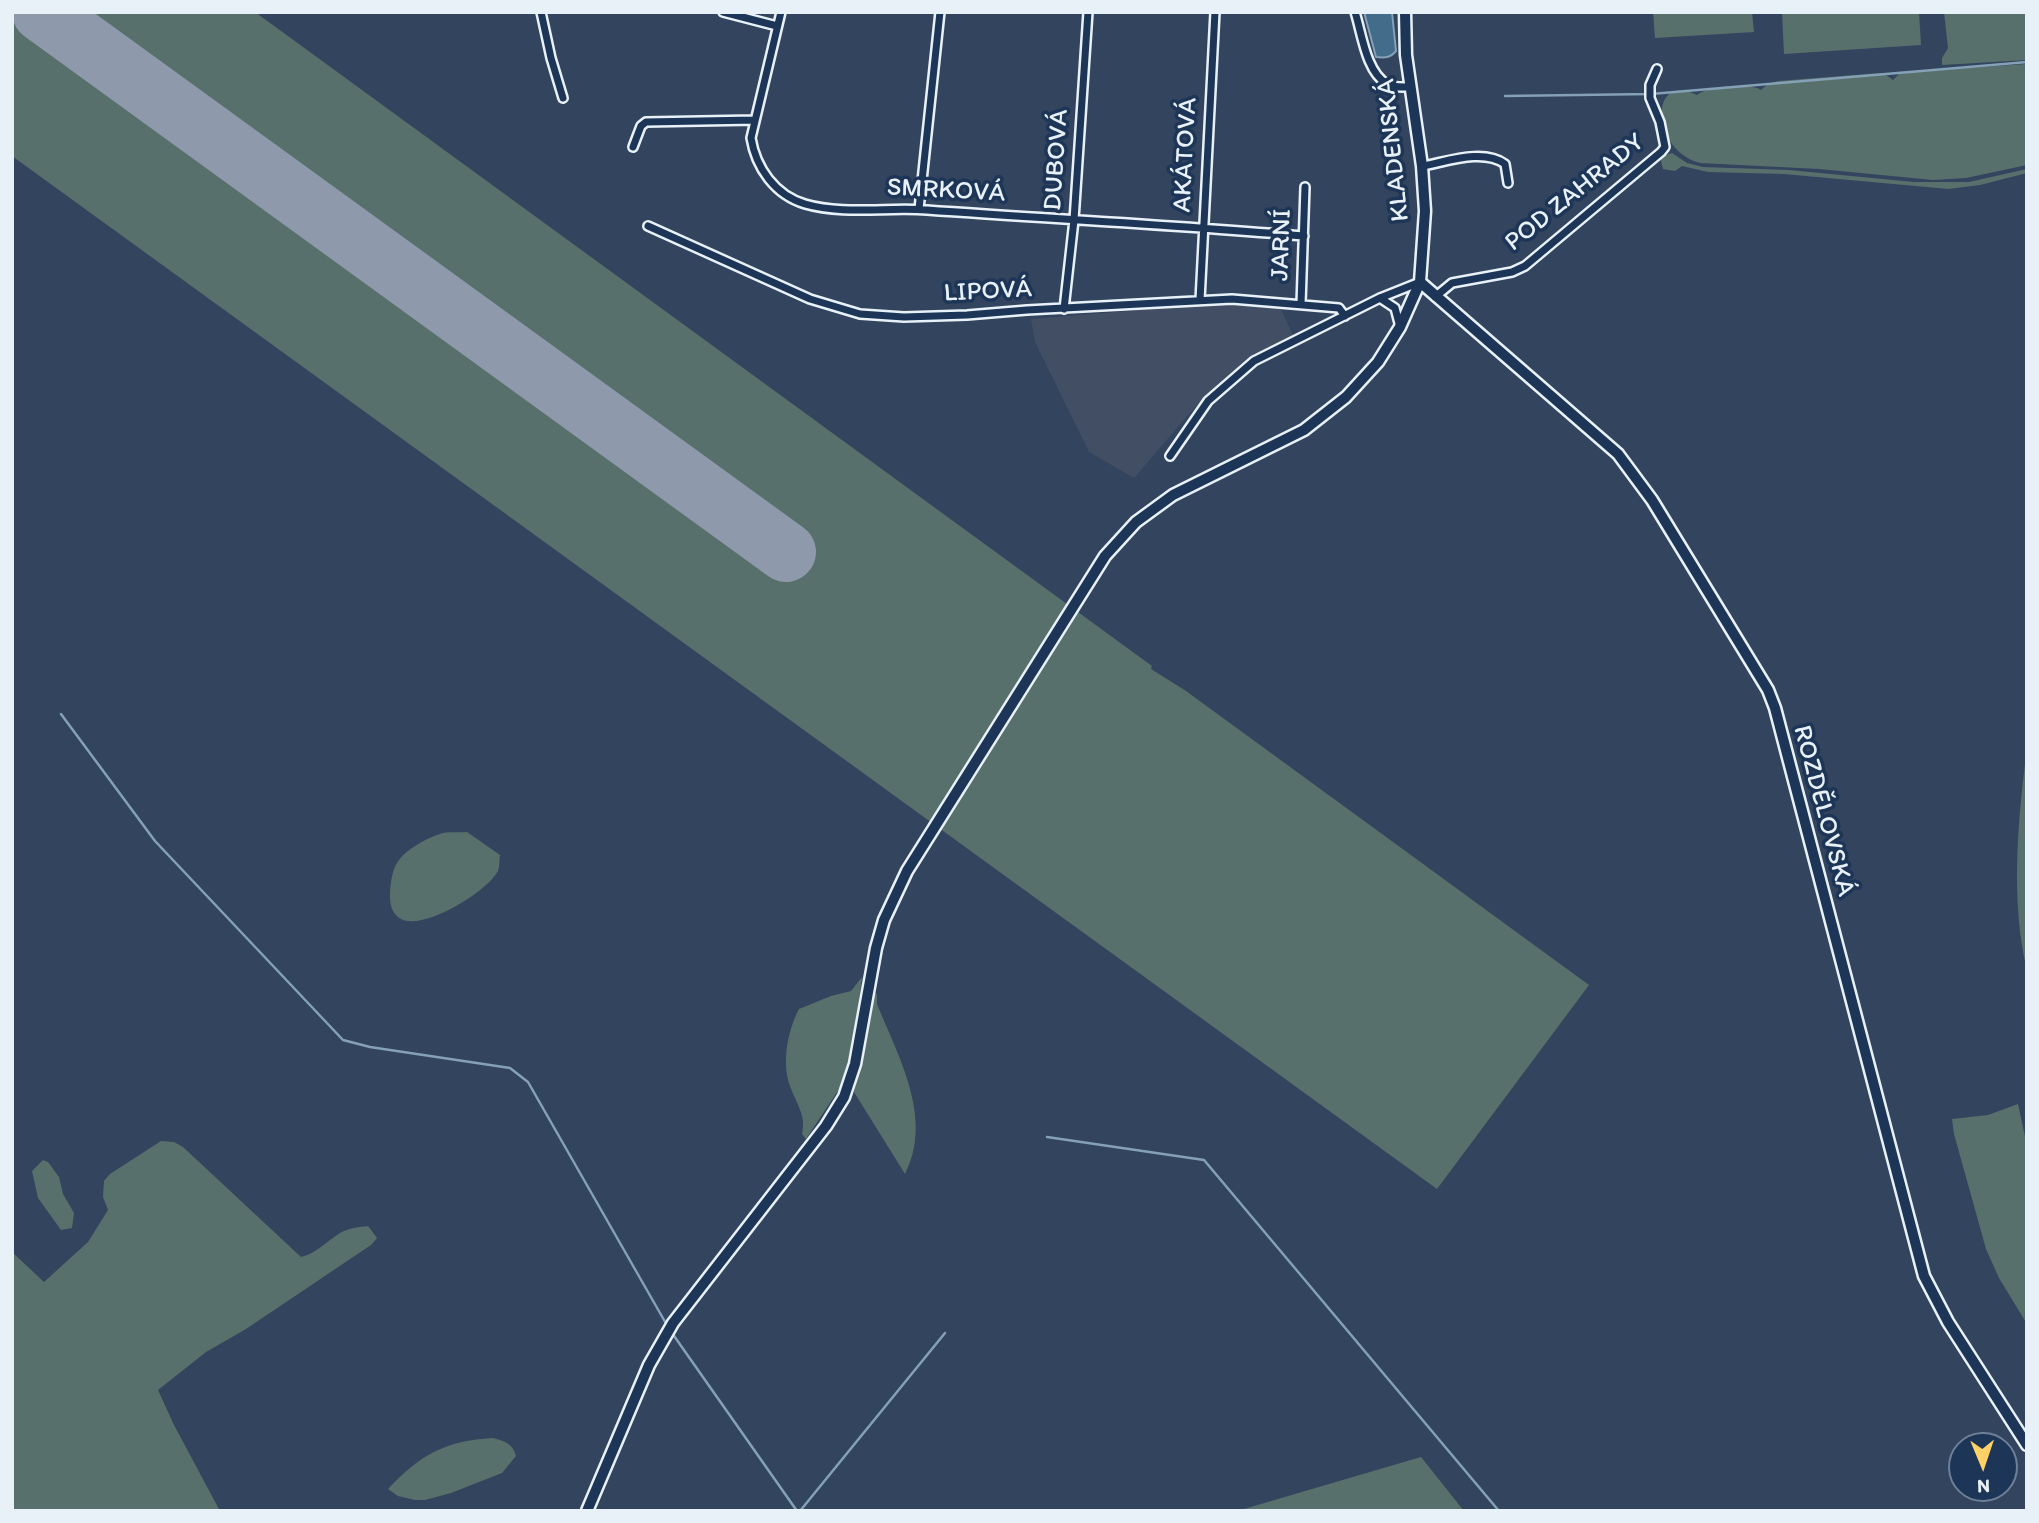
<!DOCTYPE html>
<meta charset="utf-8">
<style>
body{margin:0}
#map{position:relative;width:2039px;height:1523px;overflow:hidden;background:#33445e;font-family:Itim,sans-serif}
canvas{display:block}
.frame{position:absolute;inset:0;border:14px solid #e8f1f8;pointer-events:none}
.north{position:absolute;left:1948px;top:1432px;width:70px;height:70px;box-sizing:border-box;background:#1d3557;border:2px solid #6e8097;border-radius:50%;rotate:178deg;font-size:19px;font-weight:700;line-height:28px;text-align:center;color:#e8f1f8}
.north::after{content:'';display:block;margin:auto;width:24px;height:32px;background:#ffd166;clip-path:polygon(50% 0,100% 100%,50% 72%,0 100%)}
</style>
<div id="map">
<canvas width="2039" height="1523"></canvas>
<div class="frame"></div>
<div class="north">N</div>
</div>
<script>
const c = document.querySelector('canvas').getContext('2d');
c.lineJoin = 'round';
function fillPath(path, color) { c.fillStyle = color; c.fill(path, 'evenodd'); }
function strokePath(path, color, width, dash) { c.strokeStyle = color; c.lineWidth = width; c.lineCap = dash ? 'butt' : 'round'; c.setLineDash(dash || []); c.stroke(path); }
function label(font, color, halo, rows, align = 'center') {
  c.font = font + ' Itim,sans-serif'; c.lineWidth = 7; c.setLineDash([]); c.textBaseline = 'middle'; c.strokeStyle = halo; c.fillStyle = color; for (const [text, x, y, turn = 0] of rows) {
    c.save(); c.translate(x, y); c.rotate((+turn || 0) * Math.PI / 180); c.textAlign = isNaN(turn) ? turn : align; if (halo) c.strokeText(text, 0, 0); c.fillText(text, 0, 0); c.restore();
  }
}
fillPath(new Path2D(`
 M 1237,302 L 1279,305 L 1293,335 L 1247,359 L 1202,399 L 1134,478 L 1089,452 L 1035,342 L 1031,319 Z`), '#424e63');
fillPath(new Path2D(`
 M 12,12 L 255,12 L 1152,666 L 1151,669 L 1186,691 L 1589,985 L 1437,1189 L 12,156 Z
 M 1653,12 L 1752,12 L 1754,32 L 1655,38 Z
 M 1782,12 L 1919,12 L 1921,45 L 1784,54 Z
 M 1944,12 L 2027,12 L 2027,60 L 1942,65 L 1942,58 L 1948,48 Z
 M 2027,64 L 2027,165 L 1966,178 L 1933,180 L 1819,169 L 1700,163 C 1652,151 1647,71 1697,95 C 1707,86 1750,82 1761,90 L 1768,84 L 1778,81 L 1880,73 L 1886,75 L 1893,80 L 1899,74 L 1906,72 Z
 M 1672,153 L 1687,163 L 1703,167 L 1789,170 L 1914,182 L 1969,182 L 2027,169 L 2027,173 L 1980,185 L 1948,189 L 1784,174 L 1708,172 L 1682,166 L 1675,171 L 1663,169 L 1660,157 Z
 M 2027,748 L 2027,970 C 2010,901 2018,818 2027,748 Z
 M 467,832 L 500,855 C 499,860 500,866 498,871 C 487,892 423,931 401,919 C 392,914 390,905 390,896 C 390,885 392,868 399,860 C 407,849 427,838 440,834 C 448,831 459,833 467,832 Z
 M 862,977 L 853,1051 L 847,1077 L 806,1139 L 802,1134 C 807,1115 795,1102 789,1083 C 782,1060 788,1030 799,1009 L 831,996 L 851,991 Z
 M 874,991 L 877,995 L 877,1004 C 898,1056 934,1118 905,1174 L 854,1092 Z
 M 2018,1104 L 2027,1146 L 2027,1324 L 1999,1278 L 1986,1249 L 1954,1134 L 1952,1119 L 1988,1115 Z
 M 161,1141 L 174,1142 L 183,1147 L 301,1257 C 317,1253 327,1241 340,1233 C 349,1228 359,1227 368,1226 L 377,1238 L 371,1245 L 246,1329 L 206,1352 L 158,1390 L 174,1425 L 220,1511 L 12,1511 L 12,1252 L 44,1282 L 88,1242 L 108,1210 L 103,1197 L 104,1181 L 110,1174 Z
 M 43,1160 L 48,1162 L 59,1177 L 63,1194 L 74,1213 L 72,1228 L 61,1230 L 38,1198 L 32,1171 Z
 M 493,1438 C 505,1441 513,1444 516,1456 L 502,1473 L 451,1493 L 425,1500 L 415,1500 L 398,1496 L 388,1489 C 421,1454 445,1441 493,1438 Z
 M 1421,1457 L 1464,1511 L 1237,1511 Z`), '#58706c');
const water = new Path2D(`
 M 1364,12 L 1392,12 L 1396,51 C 1390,58 1385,58 1376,57 Z`);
fillPath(water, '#426c8a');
strokePath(water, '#84a1b6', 2);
strokePath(new Path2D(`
 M 1505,96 L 1651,94 L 2027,62
 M 61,714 L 155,841 L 343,1040 L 370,1047 L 510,1068 L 528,1082 L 668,1327
 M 1047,1137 L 1204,1160 L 1499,1511
 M 672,1333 L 797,1511
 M 800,1511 L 945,1333`), '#84a1b6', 2.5);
strokePath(new Path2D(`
 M 42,12 L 786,552`), '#8e9aab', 60);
const street = new Path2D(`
 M 541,12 L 551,58 L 563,98
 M 723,12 L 777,26
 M 781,12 L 751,138 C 756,168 775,195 805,204 C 843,215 888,207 927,210 C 1053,219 1178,225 1304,236
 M 1355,12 C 1362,34 1366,72 1387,84 C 1393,88 1403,87 1410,87
 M 633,147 L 641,126 L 646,122 L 755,120
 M 1422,166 C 1446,162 1483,148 1505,164 L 1508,183
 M 919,209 L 940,12
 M 648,226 L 810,299 L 860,314 L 904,317 L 967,315 L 1027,310 L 1232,299 L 1339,308 L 1345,316
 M 1435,297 L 1452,283 L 1512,272 L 1525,266 L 1661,152 L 1665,147 L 1660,122 L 1650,98 L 1650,85 L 1657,69
 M 1380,298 L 1395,308 L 1400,327
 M 1200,300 L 1215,12
 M 1301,304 L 1305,187
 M 1064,309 L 1074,220 L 1088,12
 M 1170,456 L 1208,401 L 1254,361 L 1380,298 L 1420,282`);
const secondary = new Path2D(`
 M 1420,282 L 1618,454 L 1652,500 L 1768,690 L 1775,708 L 1924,1276 L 1948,1322 L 2027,1445
 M 587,1511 L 649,1365 L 673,1323 L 826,1126 L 844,1097 L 855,1064 L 876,948 L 884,920 L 907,871 L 1105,556 L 1136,522 L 1173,495 L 1304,430 L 1346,397 L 1378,362 L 1400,327 L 1420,282 L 1425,211 L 1422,166 L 1406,55 L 1405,12`);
strokePath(street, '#e8f1f8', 12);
strokePath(secondary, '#e8f1f8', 15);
strokePath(street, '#1d3557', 7);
strokePath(secondary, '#1d3557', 10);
label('26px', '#e8f1f8', '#1d3557', [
 ["KLADENSKÁ",1394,150,-96],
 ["AKÁTOVÁ",1186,155,-87],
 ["DUBOVÁ",1057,160,-86],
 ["SMRKOVÁ",946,191,3],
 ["POD ZAHRADY",1575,193,-39],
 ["JARNÍ",1282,245,-88],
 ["LIPOVÁ",988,292,-3],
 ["ROZDĚLOVSKÁ",1823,811,75]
]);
</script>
